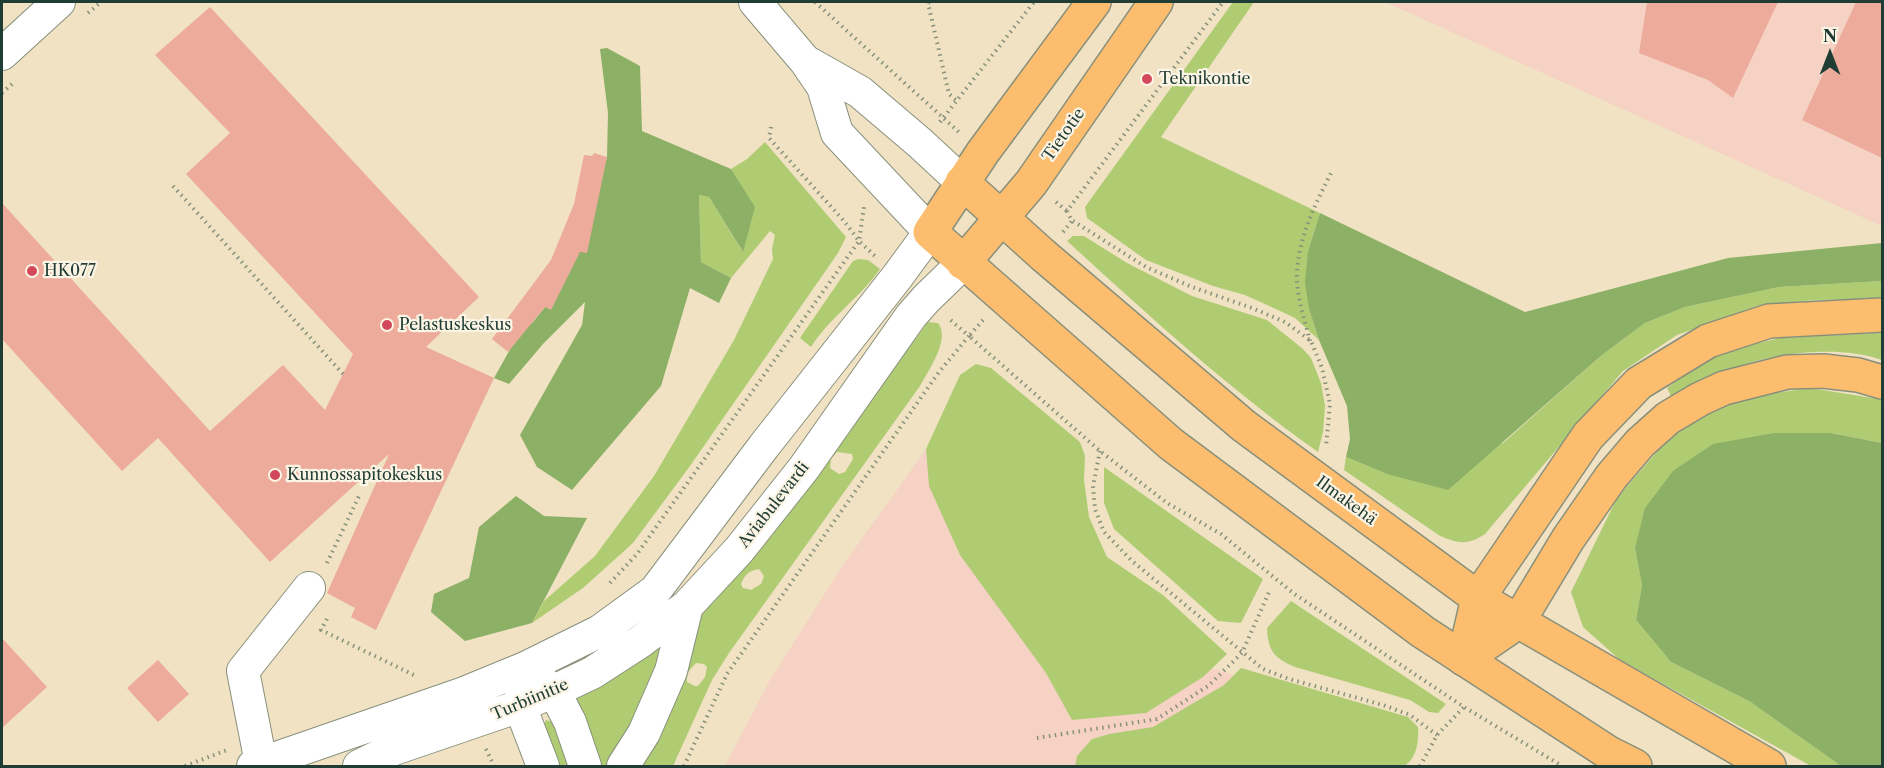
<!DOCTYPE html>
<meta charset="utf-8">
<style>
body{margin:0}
#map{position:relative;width:1884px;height:768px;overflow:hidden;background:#f0e2c3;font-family:"Libre Caslon Text",serif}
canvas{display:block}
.frame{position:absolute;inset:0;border:3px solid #1f3d34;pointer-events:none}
.north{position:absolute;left:1800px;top:24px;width:60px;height:60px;-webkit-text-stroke:4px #fcf5e5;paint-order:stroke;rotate:0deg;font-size:16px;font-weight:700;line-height:24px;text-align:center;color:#1f3d34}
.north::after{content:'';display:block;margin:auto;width:21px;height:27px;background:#1f3d34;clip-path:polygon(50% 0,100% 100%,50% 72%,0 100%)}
</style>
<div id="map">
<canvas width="1884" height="768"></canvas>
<div class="frame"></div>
<div class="north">N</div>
</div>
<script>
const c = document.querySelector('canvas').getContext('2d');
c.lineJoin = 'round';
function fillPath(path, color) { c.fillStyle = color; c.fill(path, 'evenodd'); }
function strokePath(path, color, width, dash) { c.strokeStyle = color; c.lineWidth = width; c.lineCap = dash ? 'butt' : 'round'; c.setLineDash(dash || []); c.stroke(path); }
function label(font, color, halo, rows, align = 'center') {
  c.font = font + ' "Libre Caslon Text",serif'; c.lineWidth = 4.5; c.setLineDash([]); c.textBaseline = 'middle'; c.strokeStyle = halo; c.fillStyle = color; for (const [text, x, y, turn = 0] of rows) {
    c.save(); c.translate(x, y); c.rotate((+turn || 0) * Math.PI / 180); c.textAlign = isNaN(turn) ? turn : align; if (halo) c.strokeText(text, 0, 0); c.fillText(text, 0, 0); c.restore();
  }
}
fillPath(new Path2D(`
 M 1385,2 L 1882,2 L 1882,226 Z
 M 960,402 L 1199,664 L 1407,729 L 1214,766 L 725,766 L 770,680 L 843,565 Z`), '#f6d2c4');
fillPath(new Path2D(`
 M 1233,2 L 1254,2 L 1161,137 L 1320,213 L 1308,251 L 1309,309 L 1319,340 L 1295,318 L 1278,310 L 1245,295 L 1213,286 L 1146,260 L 1087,218 L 1085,207 Z
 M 765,142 L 846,237 L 838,253 L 690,466 L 633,543 L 583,588 L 532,623 L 544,601 L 595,556 L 654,476 L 734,340 L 773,259 L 772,249 L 775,235 L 770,231 L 731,278 L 701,262 L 699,195 L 709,197 L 742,251 L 754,207 L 731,169 L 747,159 Z
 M 1073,236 L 1084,236 L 1127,263 L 1192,296 L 1267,320 L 1303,349 L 1311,358 L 1321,383 L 1325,406 L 1323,432 L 1318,452 C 1229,389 1148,315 1067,241 Z
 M 858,259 L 868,260 L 880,269 C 860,298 830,317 811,347 L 800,338 L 853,261 Z
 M 1882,281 L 1882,299 L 1814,300 L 1757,306 L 1677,335 L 1623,371 L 1485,534 C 1467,546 1458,543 1440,536 L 1344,470 L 1346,457 L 1387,474 L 1503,443 L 1602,355 L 1645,323 L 1685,307 L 1779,287 Z
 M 928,322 L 938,323 C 951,339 928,371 920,386 L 729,653 L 712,680 L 673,766 L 639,766 L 699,616 L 792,502 ZM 837,452 L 852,454 L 853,459 L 845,472 L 839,474 L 830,468 L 831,459 ZM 759,569 L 764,576 L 761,584 L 751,590 L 743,588 L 741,584 C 745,574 749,571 759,569 ZM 696,663 L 704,664 L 707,667 L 705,677 L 698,686 L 695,686 L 687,682 C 686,674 690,669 696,663 Z
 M 1882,333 L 1882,360 C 1836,344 1767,353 1722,373 C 1706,380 1690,391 1673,400 L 1667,388 L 1705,360 L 1747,346 L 1779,338 Z
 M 976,364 L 991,368 L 1080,442 L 1085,456 L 1084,480 L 1089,517 L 1107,557 L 1163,595 L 1227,654 L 1203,677 L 1146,713 L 1072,720 L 1046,673 L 960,555 L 929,486 L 926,449 L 960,375 Z
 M 1810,388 L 1879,399 L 1882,401 L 1882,443 L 1831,433 L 1774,433 L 1635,548 L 1642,585 L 1636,620 L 1671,662 L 1749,701 L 1841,766 L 1811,766 L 1620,660 L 1583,627 L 1571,592 L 1617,498 L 1674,432 L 1740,398 Z
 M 1104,467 L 1263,579 L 1241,623 L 1218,621 L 1114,529 L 1104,503 Z
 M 1291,601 L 1446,704 L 1438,713 L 1429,712 L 1410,700 L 1295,667 C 1274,658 1268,651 1267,628 Z
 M 656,644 L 662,646 L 657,676 L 614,766 L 598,766 L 574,699 Z
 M 1241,668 L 1408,717 L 1418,727 C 1419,740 1417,759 1404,766 L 1075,766 L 1077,756 L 1092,739 L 1109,734 L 1153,727 L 1224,685 Z
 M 546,720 L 553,722 L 569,766 L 558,766 L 544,725 Z`), '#b0cc73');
fillPath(new Path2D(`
 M 607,48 L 640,66 L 642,131 L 731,169 L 755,207 L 743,252 L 709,197 L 699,195 L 701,262 L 731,278 L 719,303 L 690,288 L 661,386 L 572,490 L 537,467 L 520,435 L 582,325 L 585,302 L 543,344 L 509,384 L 494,378 L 527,319 L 532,323 L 555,295 L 607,158 L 608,113 L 600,49 Z
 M 1320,213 L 1525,312 L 1728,258 L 1882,243 L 1882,281 L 1779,287 L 1685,307 L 1645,323 L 1602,355 L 1448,490 L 1387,474 L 1346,457 L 1350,439 L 1347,406 L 1319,340 L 1309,309 L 1305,283 L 1308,251 Z
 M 1774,433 L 1831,433 L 1882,443 L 1882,766 L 1841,766 L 1749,701 L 1671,662 L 1636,620 L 1642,585 L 1635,548 L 1645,508 L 1673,471 L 1713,444 Z
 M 516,496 L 544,516 L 587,518 L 532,623 L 465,641 L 431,612 L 434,594 L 469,578 L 479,527 Z`), '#8cb065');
fillPath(new Path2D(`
 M 1647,2 L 1778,2 L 1733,98 L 1708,80 L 1639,53 Z
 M 1856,2 L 1882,2 L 1882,158 L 1802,120 Z
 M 210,7 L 479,297 L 426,347 L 494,378 L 376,630 L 351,617 L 355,608 L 327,593 L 389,454 L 270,562 L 158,438 L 122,471 L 2,339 L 2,203 L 210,431 L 283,365 L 325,410 L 353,354 L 186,174 L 230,133 L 155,55 Z
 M 594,153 L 607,157 L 587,253 L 580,252 L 551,310 L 545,307 L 508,352 L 492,339 L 551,260 L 574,204 L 584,155 L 592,156 Z
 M 2,638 L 47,687 L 2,728 Z
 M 158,660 L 189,694 L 158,722 L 127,688 Z`), '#ecab9b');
const minor = new Path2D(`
 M 2,54 L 59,2
 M 807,62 L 860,92 L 920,143 L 962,182
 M 537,678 L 554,691 L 570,722 L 585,766
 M 522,687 L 520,706 L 543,766
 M 261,763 L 243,671 L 309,588
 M 253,766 L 464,693 L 525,668 L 600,631 L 655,591 L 764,446 L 897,277 L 930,232 L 837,133 L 823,87 L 806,62 L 755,2
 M 359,766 L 394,749 L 520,706 L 554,691 L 592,673 L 640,642 L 687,606
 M 623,766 L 644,733 L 671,671 L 687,606 L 739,550 L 804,468 L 911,316 L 926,299 L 963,263`);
const major = new Path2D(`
 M 1094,2 L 983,152 L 930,232 L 1171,444 L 1423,632 L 1609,753 L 1635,766
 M 962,182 L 1043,255 L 1244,426 L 1478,598 L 1769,766
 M 963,263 L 1031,183 L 1156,2`);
const highway = new Path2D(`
 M 1464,659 L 1478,598 L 1588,436 L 1639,383 L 1708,341 L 1769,321 L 1882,315
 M 1464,659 L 1518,622 L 1568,539 L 1611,477 L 1640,443 L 1668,418 L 1700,399 L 1724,388 L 1787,372 L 1823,371 L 1858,375 L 1882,382`);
strokePath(minor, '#88907c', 34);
strokePath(major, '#88907c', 36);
strokePath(highway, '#88907c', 36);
strokePath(new Path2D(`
 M 815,2 L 960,133
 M 929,2 L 928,3 L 949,94 L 957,101
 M 88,13 L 101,2
 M 2,93 L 12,84
 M 940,122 L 1034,2
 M 771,127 L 769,138 L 844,221 L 859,241 L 876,257
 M 173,186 L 343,374
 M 1056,202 L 1067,211
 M 1073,221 L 1146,267 L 1192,287 L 1252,308 L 1285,322 L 1311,341 L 1322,368 L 1330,404 L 1326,446
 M 1063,232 L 1072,221 L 1067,211 L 1223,2
 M 983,320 L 969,336 L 1100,451 L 1167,503 L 1221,534 L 1293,593 L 1464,707 L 1562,766
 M 1310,341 C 1305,321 1298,301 1297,281 C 1296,242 1314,207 1331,173
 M 1100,451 L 1093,486 L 1095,509 L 1104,532 L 1132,561 L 1263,669 L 1289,679 L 1383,705 L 1410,715 L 1437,735
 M 327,563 L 360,494
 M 610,583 L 637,554 L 859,241 L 864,207
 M 327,619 L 321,630 L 416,676
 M 1037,738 L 1157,719 L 1208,686 L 1242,653 L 1269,592
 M 486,749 L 494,766
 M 185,766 L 227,750
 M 684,766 L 727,674 L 939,372 L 969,336 L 948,318
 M 1420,766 L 1437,735 L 1464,707`), '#88907c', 4, [1.5, 4.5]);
strokePath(minor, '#fff', 32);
strokePath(major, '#fcbd6f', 33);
strokePath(highway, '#fcbd6f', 33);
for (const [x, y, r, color] of [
 [1147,79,6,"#d1495b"],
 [32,271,6,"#d1495b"],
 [387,325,6,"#d1495b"],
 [275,475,6,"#d1495b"]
]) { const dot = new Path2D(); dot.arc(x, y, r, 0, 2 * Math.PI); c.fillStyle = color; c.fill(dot); strokePath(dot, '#fcf5e5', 2); }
label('16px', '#1f3d34', '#fcf5e5', [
 ["Teknikontie",1159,79],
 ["HK077",44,271],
 ["Pelastuskeskus",399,325],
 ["Kunnossapitokeskus",287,475]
], 'left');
label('16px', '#1f3d34', '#fcf5e5', [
 ["Tietotie",1064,135,-55],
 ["Ilmakehä",1346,501,36],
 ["Aviabulevardi",774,505,-52],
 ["Turbiinitie",530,700,-23]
]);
</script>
